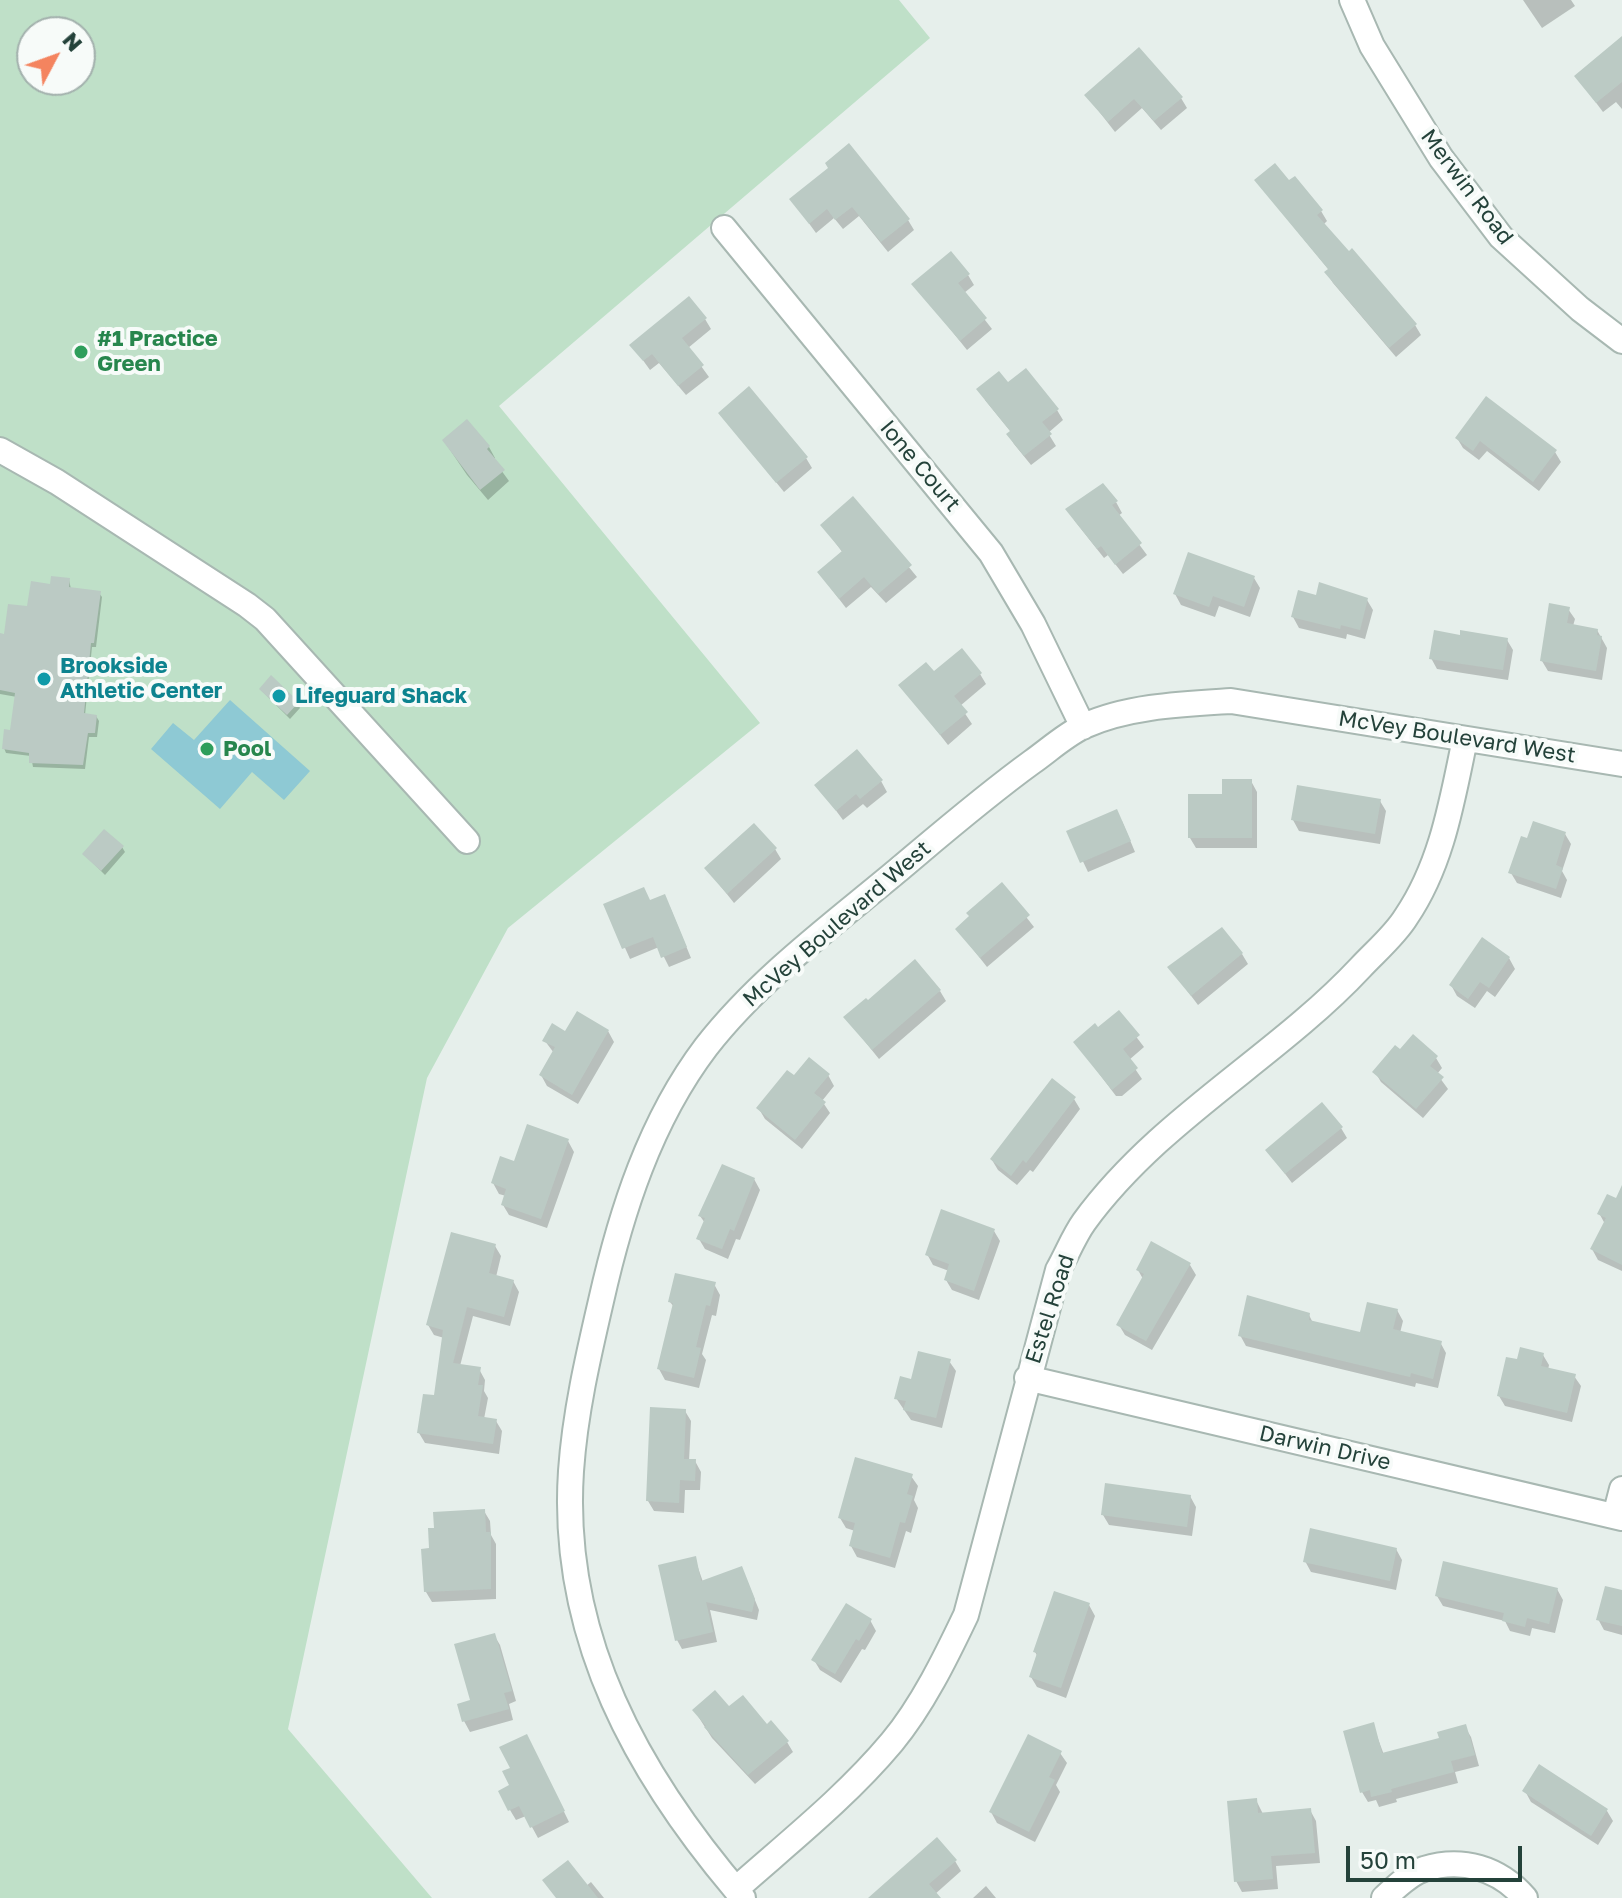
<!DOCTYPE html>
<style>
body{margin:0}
#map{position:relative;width:1622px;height:1898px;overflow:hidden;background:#e6efeb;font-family:"Golos Text",sans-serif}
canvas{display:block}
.north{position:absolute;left:16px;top:16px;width:80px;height:80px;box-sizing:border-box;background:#f7fbf9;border:2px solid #a3b1ad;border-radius:50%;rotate:49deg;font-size:22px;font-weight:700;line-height:32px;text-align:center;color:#24423a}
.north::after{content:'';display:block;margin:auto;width:28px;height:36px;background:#f4845f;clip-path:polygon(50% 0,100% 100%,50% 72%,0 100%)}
.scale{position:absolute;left:1346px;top:1846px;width:176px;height:36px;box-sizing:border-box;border:4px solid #24423a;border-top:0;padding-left:10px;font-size:24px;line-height:28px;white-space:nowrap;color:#24423a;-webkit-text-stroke:6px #f7fbf9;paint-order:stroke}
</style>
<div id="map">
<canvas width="1622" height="1898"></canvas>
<div class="north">N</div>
<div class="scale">50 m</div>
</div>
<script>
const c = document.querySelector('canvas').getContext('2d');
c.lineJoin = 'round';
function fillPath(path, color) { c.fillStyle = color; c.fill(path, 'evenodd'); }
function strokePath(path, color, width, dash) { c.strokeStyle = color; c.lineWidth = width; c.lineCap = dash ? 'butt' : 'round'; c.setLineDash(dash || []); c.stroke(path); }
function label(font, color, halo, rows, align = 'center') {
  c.font = font + ' "Golos Text",sans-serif'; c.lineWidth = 8; c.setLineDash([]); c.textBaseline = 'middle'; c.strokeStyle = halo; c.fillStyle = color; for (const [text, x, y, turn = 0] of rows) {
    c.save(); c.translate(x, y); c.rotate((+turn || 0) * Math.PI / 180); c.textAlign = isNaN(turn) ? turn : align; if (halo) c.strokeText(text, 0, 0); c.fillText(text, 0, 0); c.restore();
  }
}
fillPath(new Path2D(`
 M 0,0 L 899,0 L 930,38 L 499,406 L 760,723 L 508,928 L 427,1078 L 288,1729 L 432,1898 L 0,1898 ZM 32,32 L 80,32 L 80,80 L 32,80 Z`), '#bfe0c8');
fillPath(new Path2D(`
 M 230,700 L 310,771 L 284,800 L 252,772 L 220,809 L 151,749 L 173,723 L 194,740 Z`), '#8ec9d4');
fillPath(new Path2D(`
 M 1523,0 L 1571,0 L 1575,6 L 1542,28 Z
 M 1622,38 L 1622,109 L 1616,102 L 1603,112 L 1576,76 Z
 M 1087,96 L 1181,98 L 1187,108 L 1161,130 L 1142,108 L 1115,132 Z
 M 830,169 L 908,220 L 914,230 L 888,252 L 859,216 L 843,229 L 834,218 L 816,233 L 792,200 Z
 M 1256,181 L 1289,183 L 1321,211 L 1327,221 L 1323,225 L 1415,325 L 1421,335 L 1396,357 L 1333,283 L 1327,273 L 1329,270 Z
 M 968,275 L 974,285 L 964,293 L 992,329 L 967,350 L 914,284 Z
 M 705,319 L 711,329 L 688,348 L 709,377 L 686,395 L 659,363 L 650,370 L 632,345 Z
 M 1007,385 L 1057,410 L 1063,420 L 1048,433 L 1056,446 L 1031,465 L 1014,444 L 1008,434 L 1011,432 L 985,400 Z
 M 1486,399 L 1555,452 L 1561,462 L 1539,491 L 1487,451 L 1479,460 L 1463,448 L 1457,438 Z
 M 720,413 L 806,458 L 812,468 L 784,492 Z
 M 467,422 L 489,447 L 495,458 L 493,459 L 509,481 L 488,500 L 467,475 L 444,441 Z
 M 853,499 L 917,577 L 886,603 L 871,587 L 846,608 L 819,573 L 843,553 L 822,525 Z
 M 1116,502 L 1122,513 L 1118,516 L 1147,555 L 1123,574 L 1108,555 L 1104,558 L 1074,520 Z
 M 1254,578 L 1260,588 L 1250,617 L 1219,606 L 1215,617 L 1181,605 L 1175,594 Z
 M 69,580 L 71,589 L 99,593 L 102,597 L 96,647 L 92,647 L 85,715 L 96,716 L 99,721 L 97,737 L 89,737 L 85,769 L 33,767 L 31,756 L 6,753 L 4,748 L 12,732 L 17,697 L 0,694 L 0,653 L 6,636 L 29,609 L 52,586 Z
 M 1317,597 L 1367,600 L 1373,610 L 1365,639 L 1347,634 L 1346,639 L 1299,628 L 1293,617 Z
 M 1568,609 L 1575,619 L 1573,626 L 1597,630 L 1607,648 L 1602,680 L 1548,671 L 1542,661 Z
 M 1507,640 L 1513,650 L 1508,680 L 1437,669 L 1431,658 Z
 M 934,674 L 980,674 L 986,684 L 960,706 L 972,724 L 948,745 L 901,685 Z
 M 261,690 L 297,703 L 300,708 L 290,719 Z
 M 881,781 L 887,792 L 867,808 L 863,804 L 843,820 L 817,785 Z
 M 1251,781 L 1257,792 L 1257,848 L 1196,848 L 1190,838 L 1224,796 Z
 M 1380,801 L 1386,811 L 1380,844 L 1299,831 L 1293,820 Z
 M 1122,821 L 1135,852 L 1088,872 L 1069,832 Z
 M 1565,834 L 1571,844 L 1562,871 L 1567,880 L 1561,898 L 1517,883 L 1511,873 L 1528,841 Z
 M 122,847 L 125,852 L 105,875 L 84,854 Z
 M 775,849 L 781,859 L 734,903 L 707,869 Z
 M 1001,885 L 1034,927 L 987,967 L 957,929 Z
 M 650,902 L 670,907 L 691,958 L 669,967 L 659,947 L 630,959 L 606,905 Z
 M 1242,954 L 1248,964 L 1198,1005 L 1170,968 Z
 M 1509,958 L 1515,969 L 1495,997 L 1487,991 L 1475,1008 L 1457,996 L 1451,985 Z
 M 940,991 L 946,1001 L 879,1059 L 846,1018 Z
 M 1118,1013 L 1144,1047 L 1129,1060 L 1142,1079 L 1122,1096 L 1116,1096 L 1075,1042 L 1098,1030 Z
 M 608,1031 L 614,1042 L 578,1104 L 547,1086 L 541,1075 L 554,1053 L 545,1041 L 566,1034 Z
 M 1436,1058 L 1442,1068 L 1437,1074 L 1448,1089 L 1423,1118 L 1381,1082 L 1375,1072 Z
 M 828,1075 L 834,1086 L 822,1101 L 830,1113 L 802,1149 L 765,1119 L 759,1109 L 794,1078 Z
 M 1074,1099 L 1080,1109 L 1033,1172 L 1030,1170 L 1017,1185 L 998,1170 L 992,1160 Z
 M 1341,1128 L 1347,1138 L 1292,1183 L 1267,1150 Z
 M 568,1141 L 574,1152 L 547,1228 L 509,1215 L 503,1205 L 506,1196 L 499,1194 L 493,1183 L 516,1163 Z
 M 754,1179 L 760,1190 L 740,1240 L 736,1239 L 728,1259 L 705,1249 L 699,1239 L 705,1223 L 700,1216 Z
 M 1622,1188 L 1622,1271 L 1598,1260 L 1592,1249 L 1605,1224 L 1599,1213 L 1616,1200 Z
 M 994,1231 L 1000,1241 L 979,1300 L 952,1290 L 946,1280 L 949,1271 L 933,1265 L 927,1254 Z
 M 495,1246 L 501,1256 L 496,1277 L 513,1281 L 519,1292 L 510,1326 L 473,1316 L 460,1366 L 479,1369 L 485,1380 L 484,1391 L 488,1398 L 484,1419 L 496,1421 L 502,1431 L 499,1454 L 425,1443 L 419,1433 L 435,1398 L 444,1338 L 434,1335 L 428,1325 Z
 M 1190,1265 L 1196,1275 L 1152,1350 L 1125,1335 L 1119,1325 L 1143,1279 L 1138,1270 Z
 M 714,1284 L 720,1295 L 716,1316 L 712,1315 L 702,1354 L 706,1360 L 699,1388 L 665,1380 L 659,1369 L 674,1307 L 670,1302 Z
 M 1397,1310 L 1403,1321 L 1400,1333 L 1440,1342 L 1446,1353 L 1438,1388 L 1416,1383 L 1415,1387 L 1246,1346 L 1240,1335 L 1309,1315 L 1313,1323 L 1362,1334 Z
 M 1543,1355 L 1549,1365 L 1548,1370 L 1574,1376 L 1581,1386 L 1572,1422 L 1505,1406 L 1499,1396 L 1519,1362 Z
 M 949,1361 L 956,1371 L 942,1428 L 911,1420 L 896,1398 L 913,1382 Z
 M 685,1411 L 691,1421 L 689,1461 L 695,1461 L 701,1472 L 700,1490 L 685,1490 L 684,1513 L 654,1511 L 648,1501 Z
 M 911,1476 L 918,1486 L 914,1500 L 918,1508 L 911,1533 L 906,1531 L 895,1568 L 857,1557 L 851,1546 L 855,1531 L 846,1528 L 840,1518 Z
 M 1190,1496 L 1196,1507 L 1192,1536 L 1109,1525 L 1103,1515 Z
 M 484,1511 L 490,1521 L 491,1535 L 496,1544 L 496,1599 L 432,1602 L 426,1592 L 431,1550 Z
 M 1396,1549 L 1402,1560 L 1396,1590 L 1311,1572 L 1305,1561 Z
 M 695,1559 L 703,1582 L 746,1578 L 759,1610 L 757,1620 L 710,1610 L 717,1642 L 682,1649 L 677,1640 Z
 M 1557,1589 L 1563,1600 L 1555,1633 L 1532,1628 L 1530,1636 L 1510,1631 L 1505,1621 L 1443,1606 L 1437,1596 Z
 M 1622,1592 L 1622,1635 L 1604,1630 L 1598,1619 Z
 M 1089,1605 L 1095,1616 L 1066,1698 L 1037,1687 L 1031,1677 L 1038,1657 L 1035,1652 Z
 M 870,1620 L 876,1631 L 865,1650 L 862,1649 L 841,1683 L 820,1670 L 814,1660 Z
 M 494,1635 L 500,1645 L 516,1701 L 509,1704 L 513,1720 L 470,1732 L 464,1721 Z
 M 729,1709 L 767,1726 L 787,1742 L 793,1752 L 755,1784 L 712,1738 L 694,1710 Z
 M 1373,1725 L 1384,1755 L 1441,1740 L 1465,1727 L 1471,1737 L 1479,1766 L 1455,1772 L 1458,1783 L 1396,1799 L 1397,1802 L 1379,1807 L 1376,1800 L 1368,1802 L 1362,1792 Z
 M 532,1746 L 569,1822 L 538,1838 L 526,1816 L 516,1820 L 510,1810 L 512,1769 Z
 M 1060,1753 L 1067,1763 L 1056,1785 L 1060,1792 L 1035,1842 L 997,1823 L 991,1812 Z
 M 1525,1791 L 1607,1811 L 1613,1821 L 1598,1845 L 1531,1802 Z
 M 1256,1800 L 1263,1814 L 1310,1810 L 1316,1821 L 1320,1863 L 1276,1866 L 1278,1889 L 1242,1892 L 1236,1881 Z
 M 955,1861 L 961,1871 L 934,1895 L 935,1898 L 874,1898 Z
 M 591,1882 L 604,1898 L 556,1898 L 586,1886 Z
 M 986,1886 L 996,1898 L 973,1898 Z`), '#0003');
fillPath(new Path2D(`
 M 1622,36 L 1622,82 L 1596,103 L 1574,76 Z
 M 1139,47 L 1183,97 L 1154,121 L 1134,99 L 1108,122 L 1084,95 Z
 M 849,143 L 910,219 L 881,242 L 852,207 L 835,220 L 827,209 L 809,224 L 789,199 L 828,168 L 825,163 Z
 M 1275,163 L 1289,180 L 1295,176 L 1323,210 L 1317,215 L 1349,251 L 1352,248 L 1417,324 L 1389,348 L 1324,272 L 1328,269 L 1254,180 Z
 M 951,251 L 970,274 L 958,283 L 987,318 L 960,341 L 911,284 Z
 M 689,296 L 707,318 L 682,338 L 704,365 L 678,386 L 652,354 L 643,361 L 629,345 Z
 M 1026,368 L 1059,409 L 1042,422 L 1052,434 L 1024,456 L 1006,434 L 1010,431 L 976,389 L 999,371 L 1008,382 Z
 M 749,386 L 808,457 L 776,483 L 718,413 Z
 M 1486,396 L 1557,450 L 1533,482 L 1480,441 L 1473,451 L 1455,438 Z
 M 467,419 L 490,446 L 487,449 L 505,470 L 480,490 L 442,440 Z
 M 1103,483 L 1118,501 L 1112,505 L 1142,543 L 1115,565 L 1101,546 L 1097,549 L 1065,509 Z
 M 853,496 L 912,565 L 878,594 L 864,577 L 839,599 L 817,572 L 842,551 L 820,525 Z
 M 1188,552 L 1255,576 L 1244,607 L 1213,596 L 1209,607 L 1173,594 Z
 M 51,576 L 70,578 L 69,587 L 101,591 L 94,643 L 91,643 L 84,713 L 97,715 L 95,733 L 88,733 L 83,765 L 29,763 L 29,753 L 2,749 L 4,729 L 10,730 L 15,693 L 0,690 L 0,633 L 4,634 L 8,604 L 27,606 L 31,581 L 50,584 Z
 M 1319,582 L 1368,598 L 1360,630 L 1341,625 L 1340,629 L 1291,617 L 1298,590 L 1316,595 Z
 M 1549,603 L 1570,607 L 1567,623 L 1598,629 L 1597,635 L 1602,636 L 1596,671 L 1540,661 Z
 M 1434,630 L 1460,635 L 1460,630 L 1508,638 L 1503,670 L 1429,659 Z
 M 962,648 L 982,673 L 954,696 L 968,712 L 940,735 L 898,685 L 926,662 L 934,671 Z
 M 271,675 L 299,702 L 287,715 L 259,689 Z
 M 857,749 L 883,780 L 860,799 L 856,794 L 836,811 L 814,785 Z
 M 1222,779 L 1252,779 L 1252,838 L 1188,838 L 1188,794 L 1222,794 Z
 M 1297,785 L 1381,799 L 1375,834 L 1291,820 Z
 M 1117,809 L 1131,841 L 1080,863 L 1066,831 Z
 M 1533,821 L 1566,832 L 1556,865 L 1563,868 L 1556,889 L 1508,873 L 1521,836 L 1527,838 Z
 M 754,823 L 777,848 L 727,894 L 704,868 Z
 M 104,829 L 124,846 L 101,871 L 82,854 Z
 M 1002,882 L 1030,915 L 980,958 L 955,929 L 969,916 L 966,913 Z
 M 644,887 L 650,900 L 665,894 L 687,947 L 661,958 L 653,937 L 622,949 L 603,904 Z
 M 1222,927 L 1243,953 L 1191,996 L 1167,967 Z
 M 1482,937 L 1510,957 L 1489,988 L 1480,982 L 1468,999 L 1449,985 Z
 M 915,959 L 941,990 L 872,1050 L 843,1017 L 866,998 L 868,1000 Z
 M 1119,1010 L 1140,1035 L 1123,1049 L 1138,1068 L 1112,1090 L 1073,1042 L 1095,1023 L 1098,1027 Z
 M 577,1011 L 609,1030 L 572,1095 L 539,1075 L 555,1047 L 542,1041 L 552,1023 L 565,1031 Z
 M 1413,1034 L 1438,1056 L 1430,1066 L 1444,1077 L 1416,1109 L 1372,1072 L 1395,1045 L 1400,1049 Z
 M 809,1057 L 830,1074 L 814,1093 L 826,1102 L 795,1140 L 756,1108 L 787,1070 L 794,1075 Z
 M 1052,1078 L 1076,1097 L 1026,1163 L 1023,1160 L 1011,1176 L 990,1159 Z
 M 1322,1102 L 1343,1127 L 1285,1174 L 1265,1150 Z
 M 527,1124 L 569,1139 L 541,1219 L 501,1205 L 506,1189 L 491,1183 L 500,1156 L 514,1161 Z
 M 722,1164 L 755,1178 L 734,1231 L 730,1229 L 722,1249 L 696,1239 L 705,1218 L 698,1216 Z
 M 1622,1185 L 1622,1265 L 1590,1249 L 1606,1218 L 1597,1214 L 1607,1194 L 1616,1198 Z
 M 941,1209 L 995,1229 L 974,1291 L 944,1280 L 949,1264 L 925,1255 Z
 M 451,1232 L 496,1244 L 489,1273 L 514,1280 L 504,1317 L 467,1307 L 453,1363 L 481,1367 L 478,1385 L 483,1385 L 478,1416 L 497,1419 L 493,1444 L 417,1433 L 423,1394 L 434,1395 L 443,1330 L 426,1325 Z
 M 1151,1241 L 1191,1263 L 1146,1341 L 1116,1325 L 1144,1274 L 1136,1270 Z
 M 675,1273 L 716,1282 L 710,1306 L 706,1305 L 696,1347 L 701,1348 L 694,1378 L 657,1369 L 673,1303 L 668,1302 Z
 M 1247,1295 L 1310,1313 L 1309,1320 L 1360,1332 L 1367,1302 L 1398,1309 L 1393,1329 L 1442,1341 L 1433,1379 L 1411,1373 L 1410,1377 L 1238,1336 Z
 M 1520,1347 L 1544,1353 L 1541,1366 L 1576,1374 L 1567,1413 L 1497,1396 L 1506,1357 L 1517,1359 Z
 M 918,1351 L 951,1359 L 936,1418 L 903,1410 L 906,1401 L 894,1399 L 900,1376 L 911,1379 Z
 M 650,1407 L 686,1409 L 684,1459 L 696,1459 L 695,1481 L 680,1480 L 679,1503 L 646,1501 Z
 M 855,1457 L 913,1474 L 907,1494 L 913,1496 L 905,1523 L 900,1522 L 890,1558 L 849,1546 L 855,1523 L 838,1518 Z
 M 1105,1483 L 1191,1495 L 1187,1527 L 1101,1515 Z
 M 485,1509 L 486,1532 L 491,1532 L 491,1589 L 424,1592 L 421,1549 L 429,1548 L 428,1528 L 434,1528 L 433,1512 Z
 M 1310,1528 L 1397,1548 L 1390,1581 L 1303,1562 Z
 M 696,1556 L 701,1581 L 742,1566 L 755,1599 L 752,1612 L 706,1602 L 713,1632 L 675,1641 L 658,1565 Z
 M 1443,1561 L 1558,1588 L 1549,1624 L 1527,1618 L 1525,1627 L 1502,1621 L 1504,1613 L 1435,1596 Z
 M 1605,1586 L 1622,1590 L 1622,1626 L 1596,1620 Z
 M 1054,1591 L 1090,1603 L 1061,1688 L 1029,1677 L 1037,1653 L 1033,1652 Z
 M 846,1603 L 872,1619 L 859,1641 L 856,1639 L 835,1674 L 811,1660 Z
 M 495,1633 L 512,1691 L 504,1693 L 509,1709 L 462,1722 L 457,1704 L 470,1700 L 454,1644 Z
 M 715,1690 L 729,1706 L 743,1695 L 767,1724 L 771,1720 L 789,1741 L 748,1775 L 704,1727 L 706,1726 L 692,1710 Z
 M 1374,1722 L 1382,1753 L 1439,1738 L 1437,1732 L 1466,1724 L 1475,1755 L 1451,1761 L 1454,1772 L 1391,1789 L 1392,1792 L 1371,1797 L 1370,1790 L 1360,1793 L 1343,1731 Z
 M 527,1734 L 565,1811 L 530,1828 L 519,1806 L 508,1811 L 498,1791 L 509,1785 L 502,1771 L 510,1768 L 499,1747 Z
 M 1028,1734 L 1062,1751 L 1049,1777 L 1055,1780 L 1029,1832 L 989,1812 Z
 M 1539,1764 L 1608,1809 L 1591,1836 L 1522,1791 Z
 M 1257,1798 L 1258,1813 L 1311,1808 L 1315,1853 L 1271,1856 L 1273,1879 L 1234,1882 L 1227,1801 Z
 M 937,1837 L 957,1860 L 929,1884 L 941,1898 L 868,1898 Z
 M 568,1860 L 598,1898 L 556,1898 L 542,1880 Z`), '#bbcac4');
const minor = new Path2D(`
 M 1352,0 L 1372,46 L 1441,158 L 1501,237 L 1580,309 L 1622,341
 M 724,228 L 991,553 L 1033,624 L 1083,727
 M 0,450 L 57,482 L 247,605 L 265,619 L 467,841
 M 1027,1378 L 1622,1518
 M 1615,1516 L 1622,1489
 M 736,1889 C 789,1842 846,1797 892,1742 C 922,1706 946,1657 966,1615 L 1058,1270 C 1067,1254 1074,1236 1084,1222 C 1159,1119 1276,1058 1361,967 C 1376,951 1395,935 1406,917 C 1442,864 1452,801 1465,739
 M 743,1898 C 638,1776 560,1637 571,1471 C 575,1413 588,1357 601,1301 C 621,1212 650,1121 706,1047 C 759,979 831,926 897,871 C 941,834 985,796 1032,762 C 1049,750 1065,735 1084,726 C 1128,706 1183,704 1231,701 L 1622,764
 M 1384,1898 C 1395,1888 1410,1873 1424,1869 C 1462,1857 1499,1868 1525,1898`);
strokePath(minor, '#a8b8b2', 28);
strokePath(minor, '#fff', 24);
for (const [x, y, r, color] of [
 [81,352,8,"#2e9e5b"],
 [44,679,8,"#0f9aa8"],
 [279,696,8,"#0f9aa8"],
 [207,749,8,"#2e9e5b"]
]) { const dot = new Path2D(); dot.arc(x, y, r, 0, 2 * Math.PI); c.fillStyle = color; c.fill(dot); strokePath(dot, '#f7fbf9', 3); }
label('22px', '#24423a', '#f7fbf9', [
 ["Merwin Road",1467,187,53],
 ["Ione Court",920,466,50],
 ["McVey Boulevard West",1457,737,9],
 ["McVey Boulevard West",837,924,-41],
 ["Estel Road",1050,1309,-72],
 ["Darwin Drive",1325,1448,13]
]);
label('bold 22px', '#27864d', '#f7fbf9', [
 ["#1 Practice",97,339],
 ["Green",97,364],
 ["Pool",223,749]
], 'left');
label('bold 22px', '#0d838f', '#f7fbf9', [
 ["Brookside",60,666],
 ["Athletic Center",60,691],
 ["Lifeguard Shack",295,696]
], 'left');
</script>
